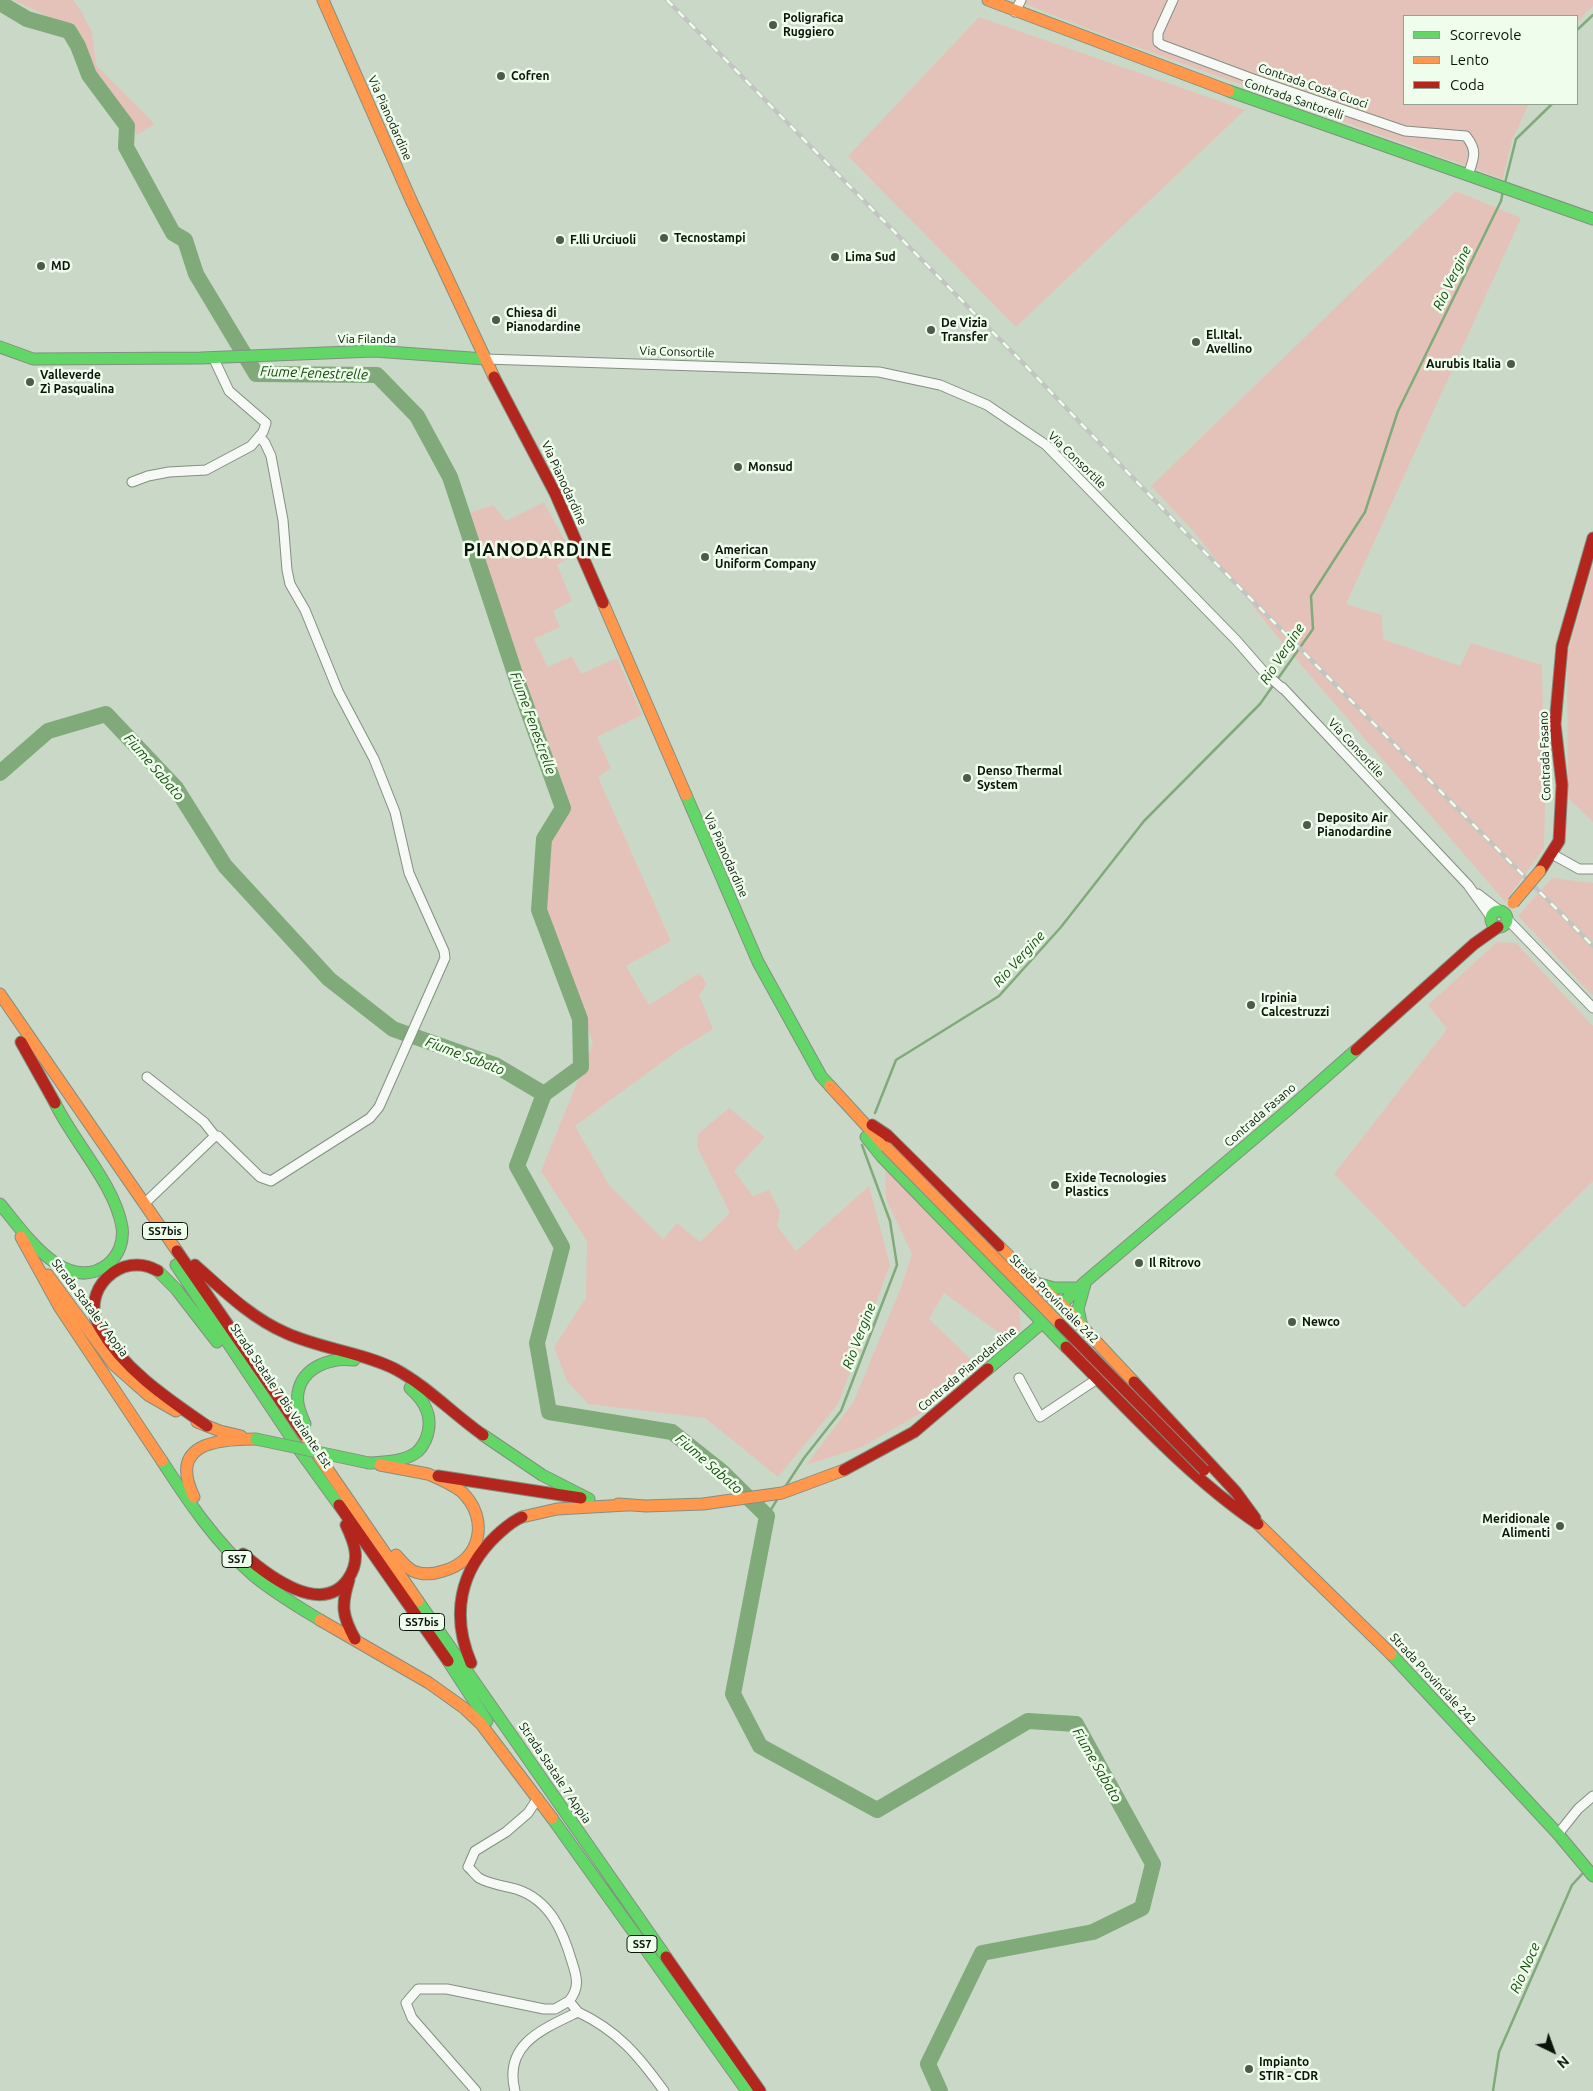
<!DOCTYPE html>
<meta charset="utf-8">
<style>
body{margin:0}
#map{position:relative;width:1593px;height:2091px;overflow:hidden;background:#cad9c7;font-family:Ubuntu,sans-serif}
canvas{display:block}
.legend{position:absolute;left:1403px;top:15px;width:175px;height:90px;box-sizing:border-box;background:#effdec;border:1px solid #94a092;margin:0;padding:6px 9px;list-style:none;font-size:15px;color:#0b150a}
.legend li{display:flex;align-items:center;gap:10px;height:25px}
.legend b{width:25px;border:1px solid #94a092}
.north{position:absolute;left:1528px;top:2026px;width:50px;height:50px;-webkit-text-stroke:4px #effdec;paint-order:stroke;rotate:138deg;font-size:14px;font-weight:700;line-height:20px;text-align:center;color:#0b150a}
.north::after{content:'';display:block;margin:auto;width:18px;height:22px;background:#0b150a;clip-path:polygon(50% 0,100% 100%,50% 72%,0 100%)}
</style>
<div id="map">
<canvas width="1593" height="2091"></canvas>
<ul class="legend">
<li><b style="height:6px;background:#63d668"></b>Scorrevole</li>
<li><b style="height:6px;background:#ff974d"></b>Lento</li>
<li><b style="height:6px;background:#b3261e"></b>Coda</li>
</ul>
<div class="north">N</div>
</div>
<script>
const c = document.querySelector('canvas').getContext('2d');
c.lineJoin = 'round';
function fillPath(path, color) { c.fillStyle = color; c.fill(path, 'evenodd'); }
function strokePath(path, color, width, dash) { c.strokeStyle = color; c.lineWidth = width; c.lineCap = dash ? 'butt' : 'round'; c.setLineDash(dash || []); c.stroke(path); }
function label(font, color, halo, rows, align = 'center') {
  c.font = font + ' Ubuntu,sans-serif'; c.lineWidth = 5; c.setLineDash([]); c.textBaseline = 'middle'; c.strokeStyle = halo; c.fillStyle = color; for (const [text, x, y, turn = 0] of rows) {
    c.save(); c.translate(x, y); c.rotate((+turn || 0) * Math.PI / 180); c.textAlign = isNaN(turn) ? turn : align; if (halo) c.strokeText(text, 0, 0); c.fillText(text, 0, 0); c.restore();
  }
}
fillPath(new Path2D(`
 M 13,0 L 73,0 L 80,9 L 92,32 L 96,65 L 155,124 L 137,135 L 90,71 L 80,40 L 68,26 Z
 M 1015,0 L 1593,0 L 1593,6 L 1577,22 L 1577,16 L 1404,16 L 1404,104 L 1529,104 L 1512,140 L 1503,179 L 1109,37 Z
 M 979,17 L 1245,110 L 1016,327 L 848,156 Z
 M 1456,191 L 1521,218 L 1346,604 L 1382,615 L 1383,639 L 1460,666 L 1471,643 L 1542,665 L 1545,808 L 1544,848 L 1505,902 L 1284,645 L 1194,532 L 1151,486 Z
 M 544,502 L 573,556 L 557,565 L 572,601 L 553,611 L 560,627 L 534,639 L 548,667 L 572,656 L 581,674 L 617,658 L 642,715 L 597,737 L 611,768 L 598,777 L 671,941 L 626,966 L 649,1005 L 699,973 L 707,984 L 699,995 L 713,1029 L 676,1052 L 575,1126 L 609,1185 L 663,1239 L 677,1223 L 700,1242 L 730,1213 L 697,1147 L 698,1134 L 729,1108 L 765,1137 L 734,1171 L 753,1196 L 769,1190 L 780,1212 L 777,1226 L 796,1251 L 869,1186 L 890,1265 L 838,1404 L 778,1477 L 705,1418 L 588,1404 L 567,1381 L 554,1347 L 586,1298 L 587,1241 L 541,1171 L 593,1043 L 544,909 L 548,847 L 568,809 L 469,513 L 493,505 L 506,521 Z
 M 1593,565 L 1593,822 L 1568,798 L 1567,655 Z
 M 1552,878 L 1593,883 L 1593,996 L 1518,916 Z
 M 1497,942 L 1516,943 L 1593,1026 L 1593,1181 L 1464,1308 L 1334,1174 L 1447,1029 L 1428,1005 Z
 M 885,1169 L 1019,1307 L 1021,1328 L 1009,1340 L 944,1293 L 929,1319 L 978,1366 L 928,1409 L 862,1447 L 806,1465 L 853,1403 L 900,1290 L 912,1254 L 886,1199 Z`), '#e5c2b9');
strokePath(new Path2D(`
 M 1577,30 L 1593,15
 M 1505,183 L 1516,139 L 1552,104
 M 875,1113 L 896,1060 L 999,996 L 1061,927 L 1144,821 L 1260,704 L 1313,629 L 1311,596 L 1365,512 L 1398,411 L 1501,201 L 1503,191
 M 785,1487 L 804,1458 L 841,1411 L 897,1265 L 890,1221 L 862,1145
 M 767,1516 L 778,1498
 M 1493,2091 L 1499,2052 L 1572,1885 L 1584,1872`), '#81aa7b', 2.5);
strokePath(new Path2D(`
 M 0,3 L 27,19 L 69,31 L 78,46 L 89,75 L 127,126 L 126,147 L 173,233 L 185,240 L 196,274 L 256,374 L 377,375 L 417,416 L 450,477 L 519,686 L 563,808 L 544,839 L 539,910 L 580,1019 L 581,1067 L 544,1094
 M 0,773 L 48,731 L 106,714 L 176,788 L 225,866 L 329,979 L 393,1029 L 495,1065 L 544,1094 L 517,1166 L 562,1247 L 537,1343 L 549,1412 L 672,1432 L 721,1471 L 767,1516 L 733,1694 L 760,1746 L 877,1810 L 1028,1721 L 1076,1724 L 1153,1864 L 1142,1908 L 1093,1932 L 982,1953 L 928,2064 L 940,2091`), '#81aa7b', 16);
const street = new Path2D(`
 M 1173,0 L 1158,33 L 1158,42 L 1162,45 L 1253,79 L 1405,131 L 1466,136 C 1478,151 1474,158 1468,175
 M 1015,12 L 1021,0
 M 485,359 L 879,372 L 940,385 L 987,405 L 1046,445 L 1236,640 L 1264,672 L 1283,689 L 1282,687 L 1468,885 L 1491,917
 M 132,482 L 148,476 L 169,472 L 206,470 L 251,446 L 263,432 L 266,423 L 229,391 L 213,357
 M 1552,854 L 1579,869 L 1593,869
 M 1478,894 L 1500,911
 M 1508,920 L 1593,1008
 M 147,1077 L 204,1122 L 215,1136
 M 145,1203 L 215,1136 L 218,1136 L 260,1177 L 271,1181 L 370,1118 L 379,1107 L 445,958 L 444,951 L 409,873 L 395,812 L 374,759 L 338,691 L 305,610 L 290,584 L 287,570 L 283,520 L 271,456 L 265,443 L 260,437
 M 1019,1378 L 1040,1417 L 1097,1379
 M 538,1798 L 528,1813 L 506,1832 L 475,1851 L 468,1867 C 472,1870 475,1875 479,1878 C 489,1884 505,1886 516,1889 C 550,1900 563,1931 572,1962 C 577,1977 580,1988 569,2001 L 578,2012
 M 1558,1834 L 1578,1809 L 1593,1796
 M 476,2091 L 412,2018 L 406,2003 L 418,1989 L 447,1989 L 544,2009 L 555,2009 L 569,2001
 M 515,2091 C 503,2044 543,2029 578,2012 C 618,2031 638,2055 664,2091`);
const fast = new Path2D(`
 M 1229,91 L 1593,219
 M 0,347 L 33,359 L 201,358 L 374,351 L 485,359
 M 686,795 L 758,962 L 821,1076 L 830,1086
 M1491 919a8 8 0 1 1 16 0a8 8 0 1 1-16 0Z
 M 866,1137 L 882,1157 L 1066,1347
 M 0,1204 C 23,1231 66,1297 108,1264 C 119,1255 124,1241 122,1227 C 115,1185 73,1141 55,1103
 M 176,1265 L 300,1451 L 339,1505
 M 158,1271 L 176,1289 L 217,1342
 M 1040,1284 L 1054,1288 L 1079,1288
 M 1082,1327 L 1078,1309 L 1085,1284
 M 988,1369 L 1042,1323 L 1085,1282 L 1289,1109 L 1356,1050
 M 305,1424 C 301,1414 296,1404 298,1393 C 302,1367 331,1357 354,1360
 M 483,1435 L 542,1475 L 589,1499
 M 162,1461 C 188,1501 216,1543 253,1575 C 273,1592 297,1606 320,1620
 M 369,1463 C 384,1462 401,1462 414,1454 C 420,1451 423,1445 426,1439 C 434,1418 426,1402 410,1388
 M 418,1601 L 666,1957
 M 1391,1654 L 1558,1834 L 1593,1876
 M 448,1661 L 487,1721
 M 552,1818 L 747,2091`);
const slow = new Path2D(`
 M 323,0 L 411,200 L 494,377
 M 988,0 L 1229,91
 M 603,603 L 686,795
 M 0,994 L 177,1251
 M 830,1086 L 886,1147
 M 21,1237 L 60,1308 L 162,1461
 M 999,1246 L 1035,1282 L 1062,1305 L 1134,1382
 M 48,1275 L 114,1365 L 148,1395 L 176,1411
 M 197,1422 L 220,1431 L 241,1436
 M 304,1435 L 418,1601
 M 380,1465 L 428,1474
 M 194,1497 C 168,1443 217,1439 256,1439
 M 618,1504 L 646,1506 L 703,1504 L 782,1493 L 844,1470
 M 522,1517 L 557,1509 L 627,1505
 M 1252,1518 L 1391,1654
 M 396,1555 C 401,1561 406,1567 413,1571 C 422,1575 434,1574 443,1571 C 481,1561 490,1519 462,1492 C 452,1484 440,1479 428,1474
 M 320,1620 L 429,1683 L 464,1708 L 481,1724 L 552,1818`);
const jam = new Path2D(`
 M 494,377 L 555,493 L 603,603
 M 1540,871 L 1559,841 L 1562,785 L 1555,724 L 1562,646 L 1593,538
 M 21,1042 L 55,1103
 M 1356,1050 L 1474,944 L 1498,927
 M 872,1125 L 887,1135 L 999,1246
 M 177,1251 L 304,1435
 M 195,1265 C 223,1290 251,1318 286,1333 C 321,1349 361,1352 395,1369 C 427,1386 453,1414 483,1435
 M 158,1271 C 122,1249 78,1291 100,1328 C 124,1370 168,1399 207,1426
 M 1066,1347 C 1127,1408 1186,1475 1258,1524
 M 1134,1382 L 1236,1492 L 1255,1518
 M 844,1470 L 914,1432 L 988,1369
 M 438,1476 L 581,1498
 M 339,1505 L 448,1661
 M 243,1554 C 268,1576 322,1617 348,1579 C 361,1560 355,1544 346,1525
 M 349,1580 C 341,1605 342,1616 355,1639
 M 471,1663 C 451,1616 459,1571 497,1535 C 505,1528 512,1521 522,1517
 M 666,1957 L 760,2091`);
strokePath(street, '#848f81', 11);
strokePath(fast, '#848f81', 13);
strokePath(slow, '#848f81', 13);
strokePath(jam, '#848f81', 13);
strokePath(street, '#f7f9f7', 9);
strokePath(fast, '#63d668', 11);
strokePath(slow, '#ff974d', 11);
strokePath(jam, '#b3261e', 11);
const rail = new Path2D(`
 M 667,0 L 1024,364 L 1183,530 L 1593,946`);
strokePath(rail, '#c2c5c1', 4.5);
strokePath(rail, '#effdec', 2.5, [8]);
const fastBridge = new Path2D(`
 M 256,1439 L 369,1463`);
const slowBridge = new Path2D(`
 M 1513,903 L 1540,871
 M 886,1147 L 1060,1324`);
const jamBridge = new Path2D(`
 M 1060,1324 L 1204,1470`);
strokePath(fastBridge, '#848f81', 13, []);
strokePath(slowBridge, '#848f81', 13, []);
strokePath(jamBridge, '#848f81', 13, []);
strokePath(fastBridge, '#63d668', 11);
strokePath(slowBridge, '#ff974d', 11);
strokePath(jamBridge, '#b3261e', 11);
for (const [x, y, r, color] of [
 [773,25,5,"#4e5a4c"],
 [501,76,5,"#4e5a4c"],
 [664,238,5,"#4e5a4c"],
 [560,240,5,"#4e5a4c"],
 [835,257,5,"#4e5a4c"],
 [41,266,5,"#4e5a4c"],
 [496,320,5,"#4e5a4c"],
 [931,330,5,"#4e5a4c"],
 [1196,342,5,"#4e5a4c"],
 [1511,364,5,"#4e5a4c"],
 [30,382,5,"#4e5a4c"],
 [738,467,5,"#4e5a4c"],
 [705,557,5,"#4e5a4c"],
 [967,778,5,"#4e5a4c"],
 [1307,825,5,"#4e5a4c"],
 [1251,1005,5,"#4e5a4c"],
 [1055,1185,5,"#4e5a4c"],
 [1139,1263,5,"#4e5a4c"],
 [1292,1322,5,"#4e5a4c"],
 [1560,1526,5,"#4e5a4c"],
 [1249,2069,5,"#4e5a4c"]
]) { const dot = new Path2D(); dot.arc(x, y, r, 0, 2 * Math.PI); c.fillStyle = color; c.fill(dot); strokePath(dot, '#effdec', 2); }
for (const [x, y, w] of [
 [165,1231,45],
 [237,1559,30],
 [422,1622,45],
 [642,1944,30]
]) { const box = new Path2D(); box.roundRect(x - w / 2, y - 8.5, w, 17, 4); c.fillStyle = '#effdec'; c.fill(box); strokePath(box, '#0b150a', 1); }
label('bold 11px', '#0b150a', null, [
 ["SS7bis",165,1231],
 ["SS7",237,1559],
 ["SS7bis",422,1622],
 ["SS7",642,1944]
]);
label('bold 12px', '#0b150a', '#effdec', [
 ["Poligrafica",783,18],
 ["Ruggiero",783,32],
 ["Cofren",511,76],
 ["Tecnostampi",674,238],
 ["F.lli Urciuoli",570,240],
 ["Lima Sud",845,257],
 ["MD",51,266],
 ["Chiesa di",506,313],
 ["Pianodardine",506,327],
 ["De Vizia",941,323],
 ["Transfer",941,337],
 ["El.Ital.",1206,335],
 ["Avellino",1206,349],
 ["Aurubis Italia",1501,364,"right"],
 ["Valleverde",40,375],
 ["Zì Pasqualina",40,389],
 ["Monsud",748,467],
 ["American",715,550],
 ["Uniform Company",715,564],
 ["Denso Thermal",977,771],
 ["System",977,785],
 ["Deposito Air",1317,818],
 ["Pianodardine",1317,832],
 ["Irpinia",1261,998],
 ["Calcestruzzi",1261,1012],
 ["Exide Tecnologies",1065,1178],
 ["Plastics",1065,1192],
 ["Il Ritrovo",1149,1263],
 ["Newco",1302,1322],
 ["Meridionale",1550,1519,"right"],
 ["Alimenti",1550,1533,"right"],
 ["Impianto",1259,2062],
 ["STIR - CDR",1259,2076]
], 'left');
label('12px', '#0b150a', '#effdec', [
 ["Contrada Costa Cuoci",1313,86,19],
 ["Contrada Santorelli",1294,99,19],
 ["Via Pianodardine",390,118,66],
 ["Via Filanda",367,339],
 ["Via Consortile",677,352,2],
 ["Via Consortile",1077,460,44],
 ["Via Pianodardine",564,483,65],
 ["Via Consortile",1356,748,47],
 ["Contrada Fasano",1545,756,-92],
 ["Via Pianodardine",726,855,66],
 ["Contrada Fasano",1260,1115,-41],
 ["Strada Provinciale 242",1054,1299,45],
 ["Strada Statale 7 Appia",90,1308,53],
 ["Contrada Pianodardine",967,1369,-40],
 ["Strada Statale 7 Bis Variante Est",281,1396,56],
 ["Strada Provinciale 242",1433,1679,47],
 ["Strada Statale 7 Appia",555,1773,56]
]);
label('italic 14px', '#164b0c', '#effdec', [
 ["Rio Vergine",1452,278,-64],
 ["Fiume Fenestrelle",314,373,2],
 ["Rio Vergine",1282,654,-57],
 ["Fiume Fenestrelle",533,723,70],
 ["Fiume Sabato",154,767,49],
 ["Rio Vergine",1019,959,-48],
 ["Fiume Sabato",465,1056,21],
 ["Rio Vergine",859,1336,-69],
 ["Fiume Sabato",709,1464,41],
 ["Fiume Sabato",1097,1765,60],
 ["Rio Noce",1525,1968,-66]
]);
c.letterSpacing = '1px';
label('bold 18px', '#0b150a', '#effdec', [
 ["PIANODARDINE",538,550]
]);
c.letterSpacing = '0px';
</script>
